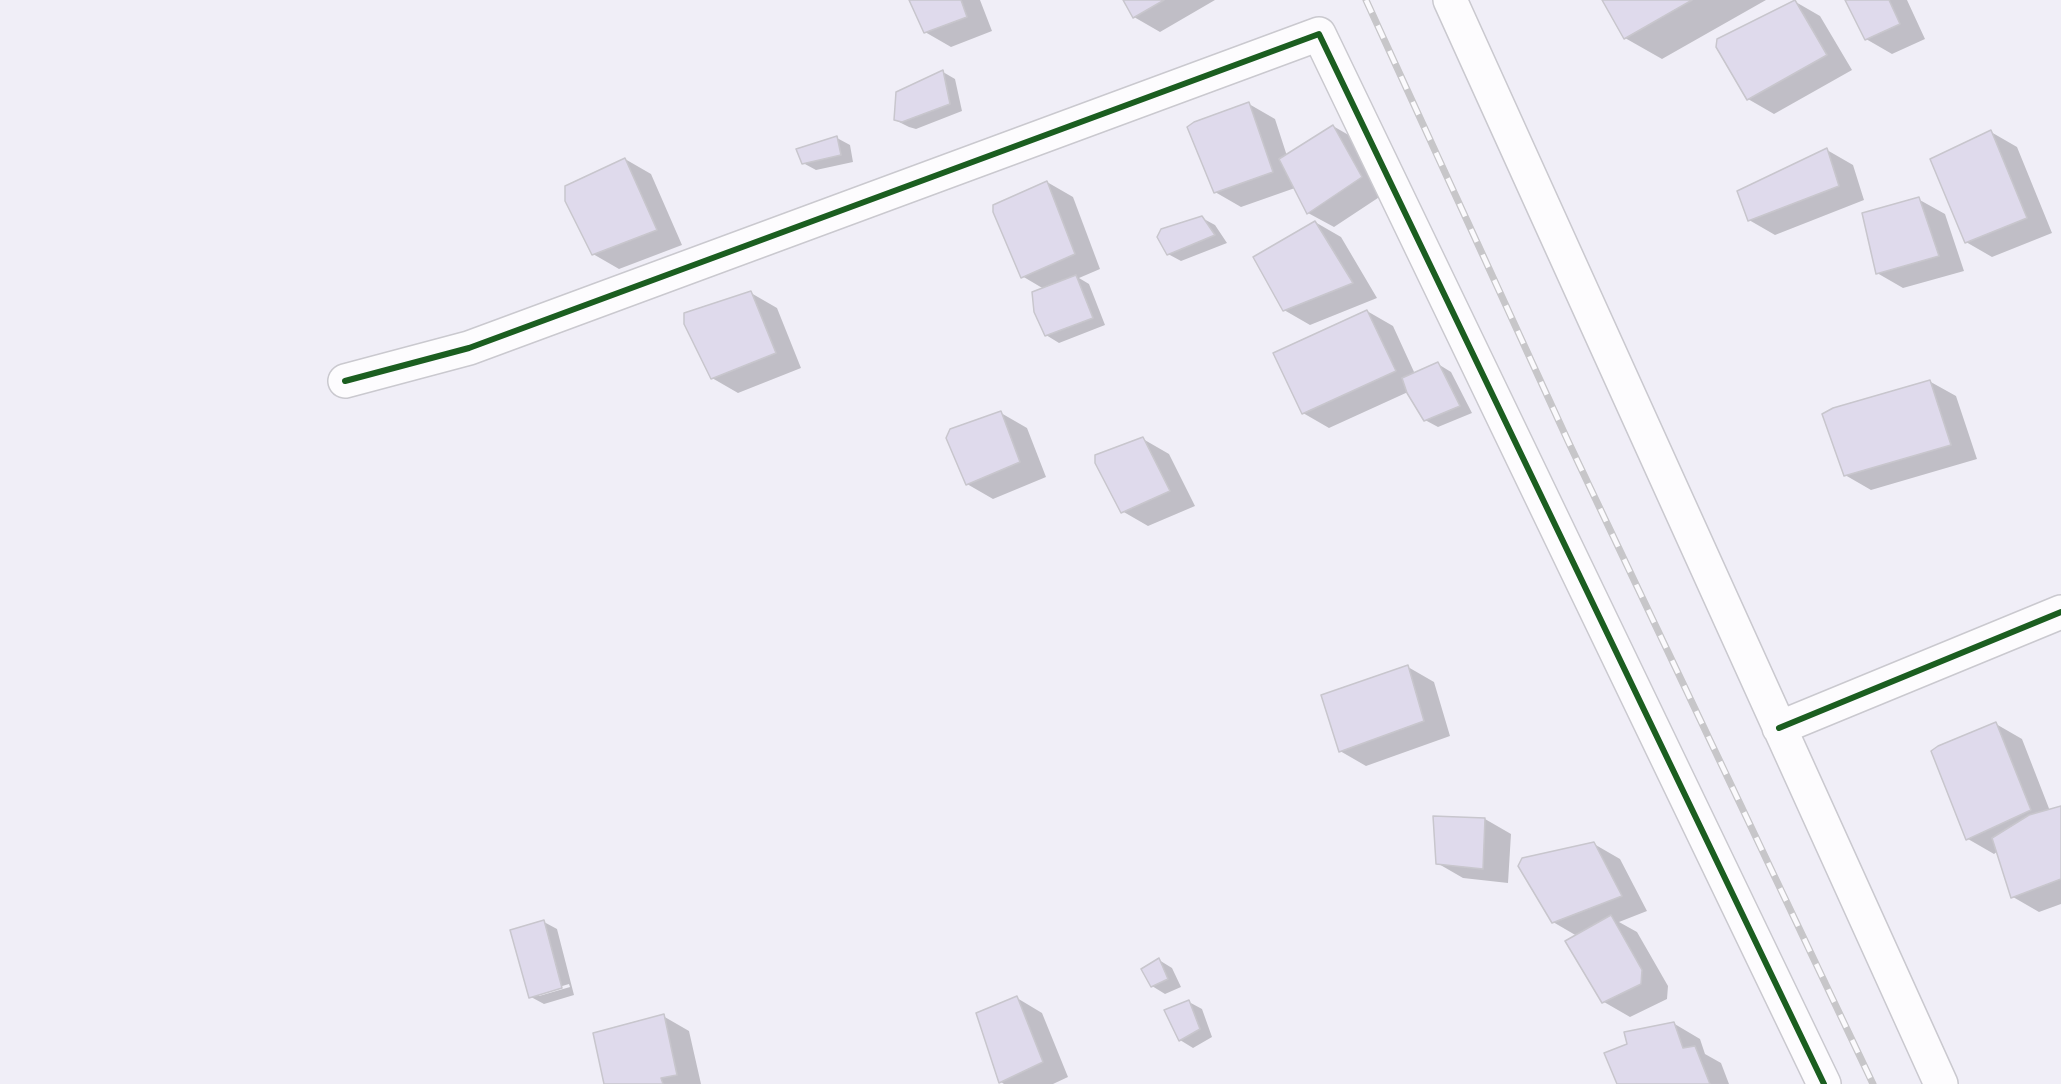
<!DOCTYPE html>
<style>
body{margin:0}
canvas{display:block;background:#f0eef7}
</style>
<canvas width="2061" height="1084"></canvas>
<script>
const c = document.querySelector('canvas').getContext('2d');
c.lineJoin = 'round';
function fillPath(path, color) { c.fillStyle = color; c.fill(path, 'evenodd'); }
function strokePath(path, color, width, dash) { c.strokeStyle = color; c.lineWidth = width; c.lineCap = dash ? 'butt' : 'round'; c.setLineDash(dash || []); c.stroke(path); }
fillPath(new Path2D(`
 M 910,0 L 980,0 L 992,31 L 951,47 L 925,32 Z
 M 1125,0 L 1215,0 L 1160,32 L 1134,17 Z
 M 1604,0 L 1766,0 L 1662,59 L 1625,38 Z
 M 1847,0 L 1907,0 L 1925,39 L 1892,54 L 1866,39 Z
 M 1794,1 L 1820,16 L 1852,70 L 1774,114 L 1748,99 Z
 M 943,72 L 955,79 L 962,111 L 916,129 L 909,127 L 895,120 Z
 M 1249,104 L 1275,119 L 1287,156 L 1333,126 L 1359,141 L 1387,192 L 1334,227 L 1308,213 L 1295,188 L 1241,207 L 1215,192 Z
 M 1991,132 L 2017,147 L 2052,233 L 1992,257 L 1966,242 Z
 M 837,138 L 850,145 L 853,162 L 816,170 L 803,163 Z
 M 1827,150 L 1853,165 L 1864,200 L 1775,235 L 1749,220 Z
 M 625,159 L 651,174 L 682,245 L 619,269 L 593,254 Z
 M 1047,182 L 1073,197 L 1100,269 L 1079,278 L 1089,284 L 1105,325 L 1059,343 L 1046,335 L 1044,289 L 1022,276 Z
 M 1918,199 L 1945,214 L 1964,271 L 1903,288 L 1877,273 Z
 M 1202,218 L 1215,225 L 1227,243 L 1181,261 L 1168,254 Z
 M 1315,222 L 1341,237 L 1377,298 L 1310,325 L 1284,310 Z
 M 751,293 L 777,308 L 801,368 L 738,393 L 712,378 Z
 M 1367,311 L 1393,326 L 1415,374 L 1438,364 L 1451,372 L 1472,413 L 1438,427 L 1425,420 L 1408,392 L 1329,428 L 1303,413 Z
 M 1929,381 L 1956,396 L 1977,459 L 1871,490 L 1845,475 Z
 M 1001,413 L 1027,428 L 1046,477 L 993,499 L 967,484 Z
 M 1143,439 L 1169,454 L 1195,506 L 1148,526 L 1122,511 Z
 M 1408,667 L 1434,682 L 1450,736 L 1366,766 L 1340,751 Z
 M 1996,724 L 2022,739 L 2050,811 L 2061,808 L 2061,904 L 2039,912 L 2013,897 L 1998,851 L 1994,854 L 1968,839 Z
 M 1485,819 L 1511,834 L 1508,883 L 1463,878 L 1437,863 Z
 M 1594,844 L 1620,859 L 1647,911 L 1619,922 L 1637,932 L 1668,986 L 1667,999 L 1630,1017 L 1604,1002 L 1567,942 L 1577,936 L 1553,922 Z
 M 544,922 L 557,929 L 574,995 L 544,1004 L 531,997 ZM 569,984 L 570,987 L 539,996 L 539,993 Z
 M 1159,960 L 1172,968 L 1181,987 L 1165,994 L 1152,986 Z
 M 1017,998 L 1042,1013 L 1068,1077 L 1053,1084 L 1004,1084 L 1001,1082 Z
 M 1189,1002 L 1202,1009 L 1212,1037 L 1193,1048 L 1180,1040 Z
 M 663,1016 L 689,1031 L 701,1084 L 606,1084 Z
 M 1673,1023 L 1700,1039 L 1705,1054 L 1721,1063 L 1729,1084 L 1618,1084 L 1629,1045 Z`), '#0003');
const building = new Path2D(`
 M 909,0 L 961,0 L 967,17 L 924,33 Z
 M 1123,0 L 1164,0 L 1133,18 Z
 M 1602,0 L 1692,0 L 1624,39 Z
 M 1795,0 L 1827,55 L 1747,100 L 1716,47 L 1717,39 Z
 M 1845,0 L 1889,0 L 1900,24 L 1865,40 Z
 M 943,70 L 950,104 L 902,122 L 894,120 L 896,92 Z
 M 1249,102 L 1273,172 L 1214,193 L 1187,127 L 1194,122 Z
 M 1333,125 L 1362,177 L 1307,214 L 1279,159 Z
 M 1991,130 L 2027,218 L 1965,243 L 1930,159 Z
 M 837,136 L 841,155 L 802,164 L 796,149 Z
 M 1827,148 L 1839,186 L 1748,221 L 1737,191 Z
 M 625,158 L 657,230 L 592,255 L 565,201 L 565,186 Z
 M 1047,181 L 1075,254 L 1021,278 L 993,212 L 993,205 Z
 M 1919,197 L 1939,256 L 1876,274 L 1862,213 Z
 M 1202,216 L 1215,235 L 1167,255 L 1157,237 L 1161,229 Z
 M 1315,221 L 1353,283 L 1283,311 L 1253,257 Z
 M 1076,275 L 1093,318 L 1045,336 L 1034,312 L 1032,292 Z
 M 751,291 L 776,353 L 711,379 L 684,324 L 684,313 Z
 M 1367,310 L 1396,371 L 1302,414 L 1273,353 Z
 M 1438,362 L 1460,406 L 1424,421 L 1407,393 L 1402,378 Z
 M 1930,380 L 1951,445 L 1844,476 L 1822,414 L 1833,408 Z
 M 1001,411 L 1020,462 L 966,485 L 946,438 L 950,429 Z
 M 1143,437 L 1170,491 L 1121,513 L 1095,463 L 1095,455 Z
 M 1408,665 L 1424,721 L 1339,752 L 1321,695 Z
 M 1996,722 L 2031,810 L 1966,840 L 1931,751 L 1938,746 Z
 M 2061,806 L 2061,879 L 2011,898 L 1992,838 L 2029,815 Z
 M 1433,816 L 1485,818 L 1483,869 L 1436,864 Z
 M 1594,842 L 1622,896 L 1552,923 L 1518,866 L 1522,858 Z
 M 1611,915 L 1642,970 L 1641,984 L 1602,1003 L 1565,941 Z
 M 544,920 L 562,988 L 529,998 L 510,930 Z
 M 1159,958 L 1168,979 L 1151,987 L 1141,969 Z
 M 1017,996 L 1043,1062 L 999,1083 L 976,1013 Z
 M 1189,1000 L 1200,1029 L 1179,1041 L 1164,1010 Z
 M 664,1014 L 677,1075 L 661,1078 L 663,1084 L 604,1084 L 593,1033 Z
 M 1674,1022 L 1683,1048 L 1695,1046 L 1710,1084 L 1617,1084 L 1604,1053 L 1627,1044 L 1624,1032 Z`);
fillPath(building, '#dfdaec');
strokePath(building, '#c8c6cd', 1.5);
const minor = new Path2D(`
 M 1450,0 L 1941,1084
 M 345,381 L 469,348 L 1319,34 L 1824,1084
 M 1779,728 L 2061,612`);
strokePath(minor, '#cac9cf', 36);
strokePath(minor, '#fdfcfe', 33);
const rail = new Path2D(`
 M 1366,0 L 1568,441 L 1873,1084`);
strokePath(rail, '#c7c6c9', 7);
strokePath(rail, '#fbfafd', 4.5, [14]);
strokePath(new Path2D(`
 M 345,381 L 469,348 L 1319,34 L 1824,1084
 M 1779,728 L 2061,612`), '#1b5e20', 6);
</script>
